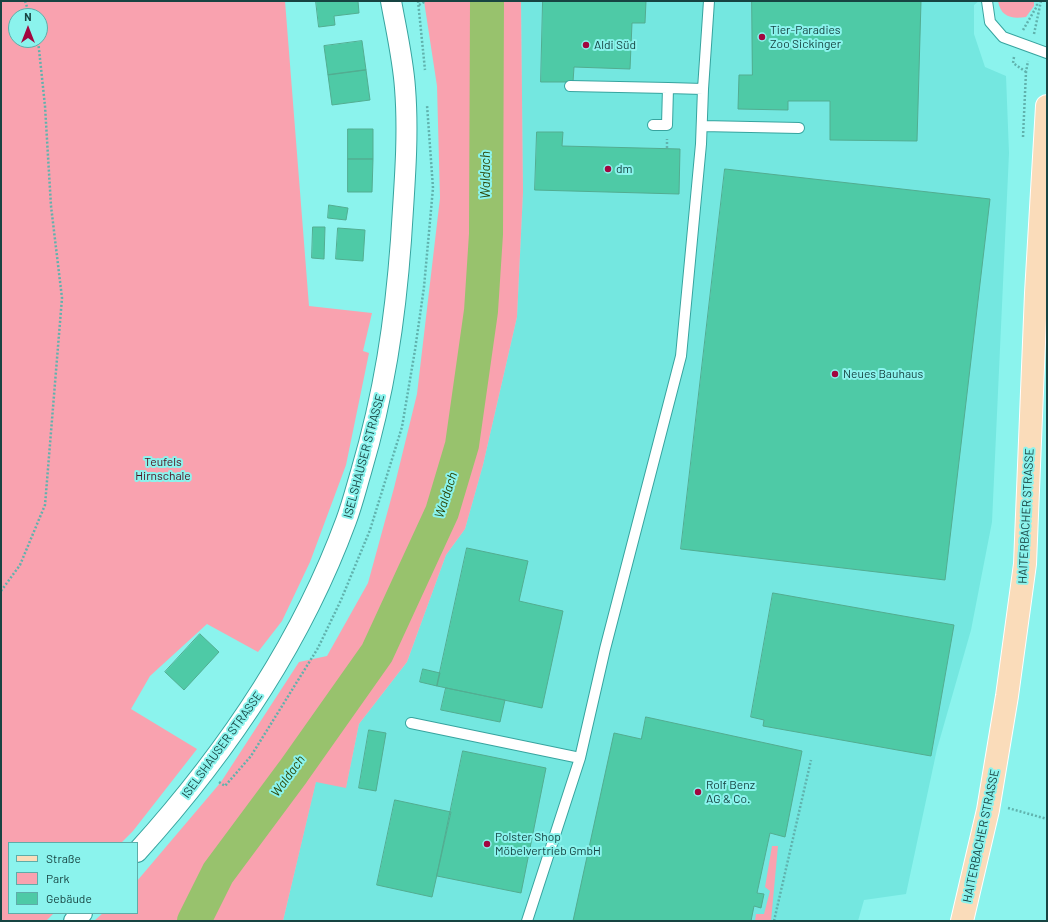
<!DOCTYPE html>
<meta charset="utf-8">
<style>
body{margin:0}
#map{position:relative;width:1048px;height:922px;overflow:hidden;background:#8bf3ed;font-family:Barlow,sans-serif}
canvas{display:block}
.frame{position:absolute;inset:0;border:2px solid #174442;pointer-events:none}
.legend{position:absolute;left:8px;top:842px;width:130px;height:72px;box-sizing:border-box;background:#8bf3ed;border:1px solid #5dada9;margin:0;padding:5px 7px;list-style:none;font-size:12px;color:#174442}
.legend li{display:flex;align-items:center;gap:8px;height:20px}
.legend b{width:20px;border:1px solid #5dada9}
.north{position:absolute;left:8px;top:8px;width:40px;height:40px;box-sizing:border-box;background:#8bf3ed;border:1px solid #5dada9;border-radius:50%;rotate:0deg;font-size:11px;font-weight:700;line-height:16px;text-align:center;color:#174442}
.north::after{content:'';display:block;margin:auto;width:14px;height:18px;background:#a2063f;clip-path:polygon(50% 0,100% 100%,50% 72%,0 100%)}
</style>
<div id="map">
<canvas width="1048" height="922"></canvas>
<div class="frame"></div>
<ul class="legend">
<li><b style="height:5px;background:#fadcba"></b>Straße</li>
<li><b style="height:11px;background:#f9a2af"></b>Park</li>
<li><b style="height:11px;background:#4ecaa6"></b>Gebäude</li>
</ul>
<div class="north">N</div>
</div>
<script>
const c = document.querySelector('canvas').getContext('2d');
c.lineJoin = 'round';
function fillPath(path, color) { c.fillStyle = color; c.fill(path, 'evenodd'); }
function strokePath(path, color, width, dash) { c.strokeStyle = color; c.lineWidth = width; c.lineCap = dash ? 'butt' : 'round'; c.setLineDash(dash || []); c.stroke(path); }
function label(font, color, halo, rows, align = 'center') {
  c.font = font + ' Barlow,sans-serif'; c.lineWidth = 4; c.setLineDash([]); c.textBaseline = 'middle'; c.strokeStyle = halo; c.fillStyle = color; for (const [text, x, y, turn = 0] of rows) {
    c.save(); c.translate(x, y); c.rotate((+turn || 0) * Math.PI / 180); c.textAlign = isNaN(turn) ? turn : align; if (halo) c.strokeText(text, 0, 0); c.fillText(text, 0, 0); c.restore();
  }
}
fillPath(new Path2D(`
 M 521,1 L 979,1 L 974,5 L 974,34 L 985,67 L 1006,76 L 1009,153 L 992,522 L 971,630 L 937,749 L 906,894 L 864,900 L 858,921 L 283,921 L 316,781 L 346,787 L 359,724 L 407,662 L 446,555 L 465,529 L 483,465 L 517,317 L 523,192 Z`), '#74e7e0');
fillPath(new Path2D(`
 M 1,1 L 285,1 L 309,306 L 372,313 L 363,351 L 369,353 L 346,465 L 310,562 L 282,621 L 258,652 L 207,624 L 150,676 L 131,709 L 197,749 L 133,831 L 121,843 L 9,843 L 9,913 L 54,913 L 46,921 L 1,921 ZM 16,16 L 40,16 L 40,40 L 16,40 Z
 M 424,1 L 521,1 L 523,192 L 517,317 L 483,465 L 465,529 L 446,555 L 407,662 L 359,724 L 346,788 L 316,782 L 283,921 L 94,921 L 103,913 L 137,913 L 137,881 L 221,782 L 299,662 L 327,656 L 368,583 L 394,488 L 417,394 L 440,198 L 437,86 Z
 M 998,1 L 1034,1 L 1034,6 L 1026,17 C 1011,19 1001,17 998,1 Z
 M 772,846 L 778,846 L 771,921 L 755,921 L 756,914 L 764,914 L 770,891 L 765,887 Z`), '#f9a2af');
strokePath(new Path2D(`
 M 194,921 L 218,873 L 293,772 L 377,653 L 442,512 L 462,445 L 481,311 L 486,234 L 487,1`), '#98c26d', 34);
const building = new Path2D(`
 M 316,1 L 358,1 L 359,13 L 334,16 L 335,25 L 319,27 Z
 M 543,1 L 646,1 L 645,23 L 632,23 L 630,69 L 574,67 L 573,82 L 541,82 Z
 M 752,1 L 921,1 L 917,141 L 830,140 L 830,101 L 788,101 L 788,110 L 738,109 L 739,75 L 752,75 Z
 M 362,41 L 366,70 L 328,75 L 324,46 Z
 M 366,70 L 370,100 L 332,105 L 328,75 Z
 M 348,129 L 373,129 L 373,159 L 348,159 Z
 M 537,132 L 563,132 L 562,146 L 680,149 L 679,194 L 535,190 Z
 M 348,159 L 373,159 L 372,192 L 348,192 Z
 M 725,169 L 990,199 L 945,580 L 681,549 Z
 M 329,205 L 348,208 L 346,220 L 328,218 Z
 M 313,227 L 325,227 L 324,259 L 312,258 Z
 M 338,228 L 365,230 L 363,261 L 336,259 Z
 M 467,548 L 528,561 L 519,601 L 563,611 L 542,708 L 437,686 Z
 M 773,593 L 954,625 L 931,756 L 763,726 L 764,720 L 751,717 Z
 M 200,634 L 219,652 L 184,690 L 165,672 Z
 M 423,669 L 440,673 L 437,686 L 420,682 Z
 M 446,688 L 505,700 L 500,722 L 441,710 Z
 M 646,717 L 802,751 L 785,837 L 770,833 L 757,893 L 764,894 L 761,908 L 754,906 L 751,921 L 573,921 L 614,733 L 641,739 Z
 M 369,730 L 386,733 L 376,791 L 359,788 Z
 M 463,751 L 546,768 L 521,893 L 437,876 Z
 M 395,800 L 451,812 L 432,897 L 377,885 Z`);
fillPath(building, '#4ecaa6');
strokePath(building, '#52ad91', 1);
const service = new Path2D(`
 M 987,1 L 990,22 L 1003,37 L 1047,53
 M 570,86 L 668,88
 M 653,125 L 667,125 L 668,88 L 703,89
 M 702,126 L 799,128
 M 411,723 L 580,758
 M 527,921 L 580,758 L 605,649 L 681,356 L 701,144 L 703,89 L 709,1`);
const minor = new Path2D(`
 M 137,852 C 224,756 301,643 346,521 C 352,505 356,489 361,472 C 384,394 395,322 401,240 C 404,190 409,138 405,88 C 403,59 396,29 391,1
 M 74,921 L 82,913`);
const primary = new Path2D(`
 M 962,921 L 988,810 L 1007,696 L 1025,564 L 1036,293 L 1047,106`);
strokePath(service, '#37a49f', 12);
strokePath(minor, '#37a49f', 22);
strokePath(primary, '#fff', 24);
strokePath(new Path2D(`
 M 25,1 L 30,16
 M 418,1 L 425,70
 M 419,5 L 426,1
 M 1023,30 L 1037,6 L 1037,1
 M 1034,34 L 1041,1
 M 1014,57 L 1013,63 L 1026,72
 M 1023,137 L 1026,72 L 1028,61
 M 667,148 L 667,139
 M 1,591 L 20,565 L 45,505 L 62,298 L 51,206 L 45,106 L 38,40
 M 219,782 L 225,786 L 251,756 L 318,648 L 341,600 L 370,530 L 402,427 L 415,350 L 424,287 L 433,188 L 427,105
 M 1008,808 L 1047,819
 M 774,921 L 811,760`), '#60b2ad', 2.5, [2, 2]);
strokePath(service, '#fff', 10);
strokePath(minor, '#fff', 20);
strokePath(primary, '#fadcba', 22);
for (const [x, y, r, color] of [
 [762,37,4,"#a2063f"],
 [586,45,4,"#a2063f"],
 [608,169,4,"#a2063f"],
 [835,374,4,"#a2063f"],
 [698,792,4,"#a2063f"],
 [487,844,4,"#a2063f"]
]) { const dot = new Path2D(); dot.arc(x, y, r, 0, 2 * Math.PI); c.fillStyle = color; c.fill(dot); strokePath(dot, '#8bf3ed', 1.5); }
label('12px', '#174442', '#8bf3ed', [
 ["Tier-Paradies",770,30],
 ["Zoo Sickinger",770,44],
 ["Aldi Süd",594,45],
 ["dm",616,169],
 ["Neues Bauhaus",843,374],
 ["Rolf Benz",706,785],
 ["AG & Co.",706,799],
 ["Polster Shop",495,837],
 ["Möbelvertrieb GmbH",495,851]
], 'left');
label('12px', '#174442', '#8bf3ed', [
 ["ISELSHAUSER STRASSE",364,456,-75],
 ["HAITERBACHER STRASSE",1026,516,-87],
 ["ISELSHAUSER STRASSE",222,745,-54],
 ["HAITERBACHER STRASSE",981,836,-78]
]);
label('12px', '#4f1221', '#8bf3ed', [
 ["Teufels",163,462],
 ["Hirnschale",163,476]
]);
label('italic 13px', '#2d4708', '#8bf3ed', [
 ["Waldach",486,175,-90],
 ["Waldach",446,495,-72],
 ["Waldach",288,776,-54]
]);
</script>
